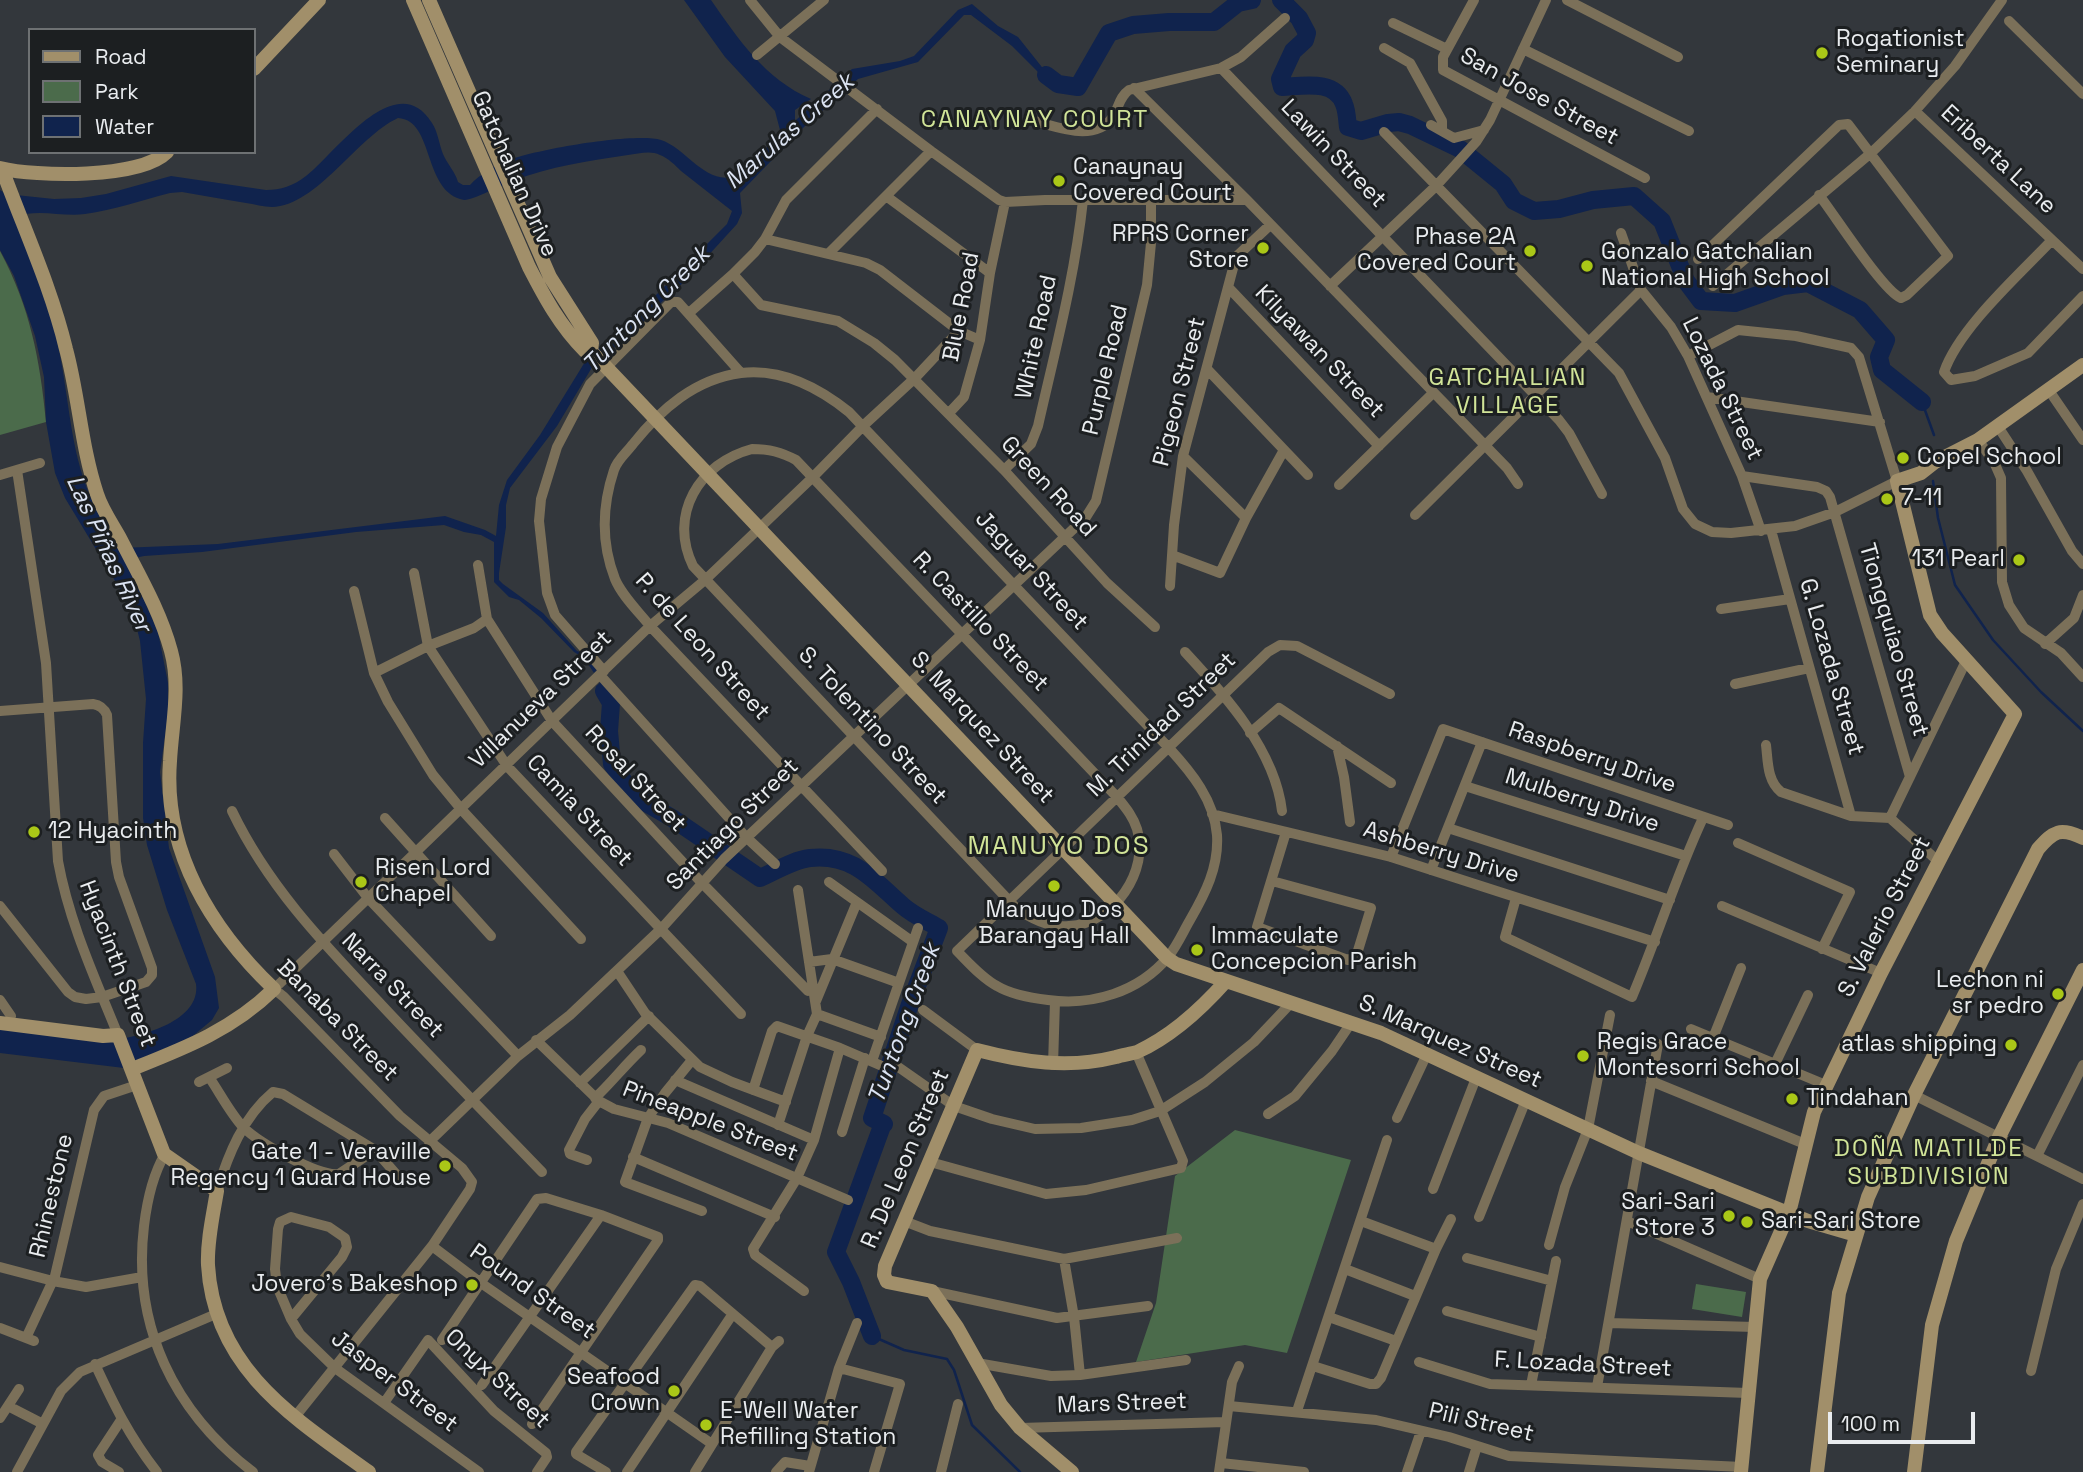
<!DOCTYPE html>
<meta charset="utf-8">
<style>
body{margin:0}
#map{position:relative;width:2083px;height:1472px;overflow:hidden;background:#33373c;font-family:"Space Grotesk",sans-serif}
canvas{display:block}
.legend{position:absolute;left:28px;top:28px;width:228px;height:126px;box-sizing:border-box;background:#1c1f21;border:2px solid #6e7173;margin:0;padding:9px 12px;list-style:none;font-size:21px;color:#e9ecef}
.legend li{display:flex;align-items:center;gap:14px;height:35px}
.legend b{width:35px;border:2px solid #6e7173}
.scale{position:absolute;left:1828px;top:1412px;width:147px;height:32px;box-sizing:border-box;border:4px solid #e9ecef;border-top:0;padding-left:9px;font-size:21px;line-height:24px;white-space:nowrap;color:#e9ecef;-webkit-text-stroke:5px #1c1f21;paint-order:stroke}
</style>
<div id="map">
<canvas width="2083" height="1472"></canvas>
<ul class="legend">
<li><b style="height:9px;background:#a18f6a"></b>Road</li>
<li><b style="height:19px;background:#4b6b4b"></b>Park</li>
<li><b style="height:19px;background:#10234d"></b>Water</li>
</ul>
<div class="scale">100 m</div>
</div>
<script>
const c = document.querySelector('canvas').getContext('2d');
c.lineJoin = 'round';
function fillPath(path, color) { c.fillStyle = color; c.fill(path, 'evenodd'); }
function strokePath(path, color, width, dash) { c.strokeStyle = color; c.lineWidth = width; c.lineCap = dash ? 'butt' : 'round'; c.setLineDash(dash || []); c.stroke(path); }
function label(font, color, halo, rows, align = 'center') {
  c.font = font + ' "Space Grotesk",sans-serif'; c.lineWidth = 6; c.setLineDash([]); c.textBaseline = 'middle'; c.strokeStyle = halo; c.fillStyle = color; for (const [text, x, y, turn = 0] of rows) {
    c.save(); c.translate(x, y); c.rotate((+turn || 0) * Math.PI / 180); c.textAlign = isNaN(turn) ? turn : align; if (halo) c.strokeText(text, 0, 0); c.fillText(text, 0, 0); c.restore();
  }
}
fillPath(new Path2D(`
 M 0,251 C 30,307 40,359 46,422 L 0,435 Z
 M 1235,1130 L 1351,1160 L 1287,1353 L 1245,1345 L 1136,1362 L 1156,1303 L 1175,1176 Z
 M 1696,1284 L 1746,1292 L 1742,1317 L 1692,1309 Z`), '#4b6b4b');
fillPath(new Path2D(`
 M 684,0 L 711,0 C 739,40 765,79 811,99 L 795,110 L 795,121 L 852,69 L 900,61 L 914,56 L 958,10 L 972,4 L 998,26 L 1018,37 L 1049,76 L 1067,85 L 1065,88 L 1044,78 L 1012,46 L 971,15 L 964,15 L 918,62 L 858,79 L 804,127 L 740,193 L 742,213 L 737,224 L 684,282 L 653,310 L 636,330 L 594,364 L 557,426 L 510,488 L 506,505 L 506,527 L 499,573 L 499,580 L 503,584 L 543,613 L 577,651 L 587,654 L 598,669 L 594,673 L 584,658 L 574,652 L 541,618 L 519,600 L 509,597 L 494,582 L 494,542 L 481,535 L 464,532 L 444,525 L 356,532 L 202,552 L 144,556 L 126,560 L 158,632 L 168,683 L 168,714 L 160,772 L 169,848 L 215,977 L 219,1008 L 212,1020 L 188,1040 L 124,1068 L 0,1053 L 0,1029 C 25,1032 51,1034 76,1037 C 88,1038 102,1041 114,1040 C 142,1036 201,1021 196,984 L 167,910 L 147,845 L 143,818 L 143,743 L 146,699 L 140,641 L 134,617 L 123,594 L 65,498 L 55,473 L 46,422 L 44,377 L 35,336 L 14,276 L 0,250 L 0,190 L 6,194 L 54,199 L 81,198 L 106,194 L 171,176 L 266,190 C 281,190 293,186 306,176 C 335,154 396,65 432,123 C 438,132 439,144 443,154 C 447,164 455,171 458,182 L 463,185 L 470,185 C 480,174 493,167 506,161 C 533,150 635,132 661,140 C 686,148 706,186 735,176 L 778,137 L 780,130 L 775,111 L 725,57 ZM 398,118 C 435,120 422,192 464,200 C 471,201 504,184 513,181 C 551,166 588,161 628,155 C 638,154 650,150 660,155 C 668,158 675,165 681,171 C 698,184 715,198 732,211 L 727,224 L 619,332 L 588,357 L 540,435 L 507,480 L 499,505 L 496,536 L 485,530 L 445,516 L 218,544 L 121,548 C 70,482 74,426 59,350 C 50,304 32,260 15,217 C 38,208 61,217 85,214 C 114,210 142,200 170,193 L 182,192 C 203,196 224,199 246,203 C 254,204 264,207 272,207 C 317,206 357,137 398,118 Z`), '#10234d');
strokePath(new Path2D(`
 M 1922,402 L 1934,435
 M 1933,481 L 1938,518 L 1955,585 L 1993,640 L 2041,692 L 2083,731
 M 601,683 L 604,691
 M 872,1336 L 904,1350 L 947,1359 L 954,1370 L 972,1425 L 1020,1472`), '#10234d', 2.5);
strokePath(new Path2D(`
 M 1281,0 L 1299,18 L 1307,33 L 1305,40 L 1293,51 L 1280,79 L 1282,87 C 1303,86 1335,79 1344,104 C 1347,111 1347,120 1348,127 L 1361,131 L 1388,123 L 1399,122 L 1410,125 L 1460,149 L 1503,184 L 1514,201 L 1534,211 L 1559,209 L 1593,200 L 1634,196 L 1662,221 L 1686,281 L 1701,301 L 1735,303 L 1783,286 L 1808,283 L 1860,310 L 1886,340 L 1879,357 L 1882,370 L 1922,402
 M 1046,75 L 1058,84 L 1078,87 L 1109,33 L 1133,25 L 1169,22 L 1214,22 L 1238,3 L 1252,0
 M 604,691 L 611,703 L 609,731 L 612,764 L 627,786 L 641,800 L 672,818 L 760,878 C 776,871 793,860 810,858 C 854,853 874,881 903,906 C 913,915 927,921 939,928 L 909,1007 L 872,1118 L 884,1124 L 882,1126 L 836,1252 L 851,1282 L 872,1336`), '#10234d', 18);
strokePath(new Path2D(`
 M 750,0 L 780,37 L 931,151 L 999,200 L 1005,202 L 1045,200 L 1247,200
 M 1474,0 L 1443,57 L 1443,70 L 1645,178
 M 1567,0 L 1678,57
 M 2009,21 L 2083,94
 M 1393,23 L 1447,49
 M 1384,48 L 1410,63 L 1442,121 L 1442,131
 M 1523,49 L 1689,131
 M 757,55 L 824,0
 M 1221,68 L 1559,420 L 1569,433 L 1602,494
 M 1134,88 L 1247,200 L 1507,468 L 1518,484
 M 1915,111 L 2083,269
 M 1028,119 C 1053,126 1094,143 1112,118 C 1119,108 1119,97 1129,90 L 1221,68 L 1241,57 L 1285,18
 M 1431,125 L 1454,138 L 1484,130
 M 1384,132 L 1619,373 L 1665,458 L 1683,509 L 1695,524 L 1712,532 L 1731,533 L 1795,526 L 1835,512 L 1897,481 L 1859,357 L 1851,348 L 1796,336 L 1738,330 L 1688,356
 M 886,196 L 990,273
 M 1621,233 L 1641,290 L 1671,327 L 1688,356 L 1742,476 L 1761,531
 M 765,239 L 866,263 L 880,270 L 959,331 L 980,340
 M 2052,240 C 2019,275 1959,328 1944,372 L 1951,380 L 1975,376 L 2028,353 L 2083,296
 M 828,254 L 931,151
 M 1698,259 L 1839,125 L 1848,124 L 1948,256 L 1907,295 L 1901,298 C 1883,291 1834,214 1819,195
 M 733,274 L 761,305 L 838,321 L 874,343 L 895,360 L 1004,470 L 1107,583 L 1155,627
 M 1330,286 L 1436,186 L 1476,142 L 1490,120 L 1546,0
 M 1713,286 L 1871,153 L 1915,111 L 1955,66 L 2002,0
 M 1228,287 L 1379,446
 M 689,313 L 733,274 L 755,252 L 765,239 L 786,200 L 877,109
 M 1207,369 L 1308,475
 M 2048,389 L 2083,440
 M 1707,397 L 1880,422
 M 949,413 L 964,397 L 980,340 L 990,273 L 1005,202
 M 1997,425 L 2027,471 L 2072,551 L 2083,564
 M 1978,440 L 1994,462 L 2001,478 L 2002,582 L 2009,605 L 2024,628 L 2061,653 L 2083,677
 M 752,449 C 769,449 781,452 796,460 L 1117,797 C 1125,807 1133,816 1137,829 C 1150,870 1114,924 1069,926 C 1049,928 1031,919 1015,907 L 693,566 C 668,515 699,463 752,449 Z
 M 1183,456 L 1246,518
 M 17,470 L 46,663 L 58,861 C 69,922 95,978 118,1035
 M 1004,470 L 1031,444 L 1038,426 C 1055,351 1075,276 1083,200
 M 0,475 L 40,463
 M 1742,476 L 1817,487 L 1826,491 L 1830,497 L 1910,777
 M 1339,485 L 1433,393
 M 1415,515 L 1641,290
 M 1771,530 L 1851,816
 M 1172,555 L 1220,573 L 1246,518 L 1284,450
 M 478,565 L 487,619 L 552,721 L 701,882 L 808,991
 M 414,573 L 428,646 L 507,766 L 741,1014
 M 1170,586 L 1174,525 L 1183,456 L 1236,257 L 1270,225
 M 354,591 L 374,673 L 388,702 L 433,775 L 461,809 L 581,939
 M 1721,609 L 1790,599
 M 2045,644 L 2074,618 L 2083,595
 M 1185,652 C 1225,695 1275,750 1282,811
 M 604,671 L 555,615 L 547,593 L 539,521 L 541,499 L 557,447 L 590,384 L 671,302 L 678,302 L 741,373
 M 374,673 L 428,646 L 474,628 L 487,619
 M 600,675 L 747,838 L 775,864
 M 1735,684 L 1809,668
 M 0,711 L 93,704 C 100,705 104,708 107,715 L 116,862 L 119,877 L 152,968 L 152,975 L 146,982 L 102,997 L 86,999 L 75,997 L 68,992 L 0,906
 M 1250,733 L 1279,708 L 1391,783
 M 1766,745 C 1768,761 1767,781 1781,792 L 1851,816 L 1890,818
 M 1337,746 L 1344,777 L 1350,822
 M 1465,786 L 1686,856
 M 232,811 C 267,884 320,940 375,998 C 430,1057 486,1114 542,1172
 M 1212,814 L 1391,857 L 1655,942
 M 385,818 L 491,936
 M 1890,818 L 1967,659
 M 1890,818 L 1939,862
 M 1448,828 L 1670,900
 M 1738,843 L 1850,892 L 1822,949
 M 334,854 L 368,898 L 518,1056
 M 1391,857 L 1443,729 L 1728,825
 M 1431,870 L 1482,742
 M 882,871 L 650,626 C 639,612 622,596 615,579 C 601,543 602,506 614,470 C 617,460 627,452 633,444 C 661,409 695,379 741,373 C 782,368 818,387 849,412 L 1169,748 C 1192,773 1214,800 1217,835 C 1219,867 1205,894 1190,920 C 1183,932 1177,946 1168,957 C 1139,992 1092,1006 1048,1000 C 1031,998 1012,995 997,986 C 982,978 969,963 957,951 L 1268,652 L 1280,645 L 1297,646 L 1390,694
 M 1272,881 L 1371,908 L 1356,957 L 1348,960 L 1257,927 L 1286,832
 M 829,882 L 913,942
 M 798,890 L 817,1014
 M 1516,898 L 1505,937 L 1632,997 C 1657,938 1676,876 1703,818
 M 1722,906 L 1881,973
 M 809,962 L 832,959 L 899,983
 M 617,971 L 645,1013 L 700,1067 L 732,1082 L 786,1102
 M 0,1000 L 11,1016
 M 816,1001 L 857,902
 M 923,1010 L 977,1050
 M 817,1014 L 881,1037
 M 1691,1029 L 1826,1085
 M 1713,1038 L 1741,968
 M 536,1040 L 599,1101 L 614,1109 L 668,1123 L 848,1200
 M 692,1060 L 665,1093 L 648,1118 L 625,1182 L 702,1211
 M 872,1061 L 918,928
 M 894,1064 L 954,1106 L 992,1119 L 1035,1129 L 1081,1128 L 1132,1120 L 1160,1111 L 1205,1082 L 1254,1042 L 1291,1003
 M 1775,1064 L 1808,995
 M 1053,1065 L 1055,1001
 M 209,1077 C 220,1093 230,1113 243,1127 C 258,1142 318,1177 339,1174 L 375,1150
 M 675,1080 L 814,1140
 M 1651,1081 L 1805,1144
 M 199,1082 L 227,1068
 M 580,1083 L 649,1016
 M 753,1090 L 772,1031 L 777,1026 L 840,1048 L 882,1066
 M 1914,1095 L 2083,1179
 M 595,1098 C 612,1082 624,1066 641,1050
 M 1268,1114 L 1295,1096 L 1332,1051 L 1351,1023
 M 1397,1118 L 1427,1054
 M 778,1125 L 807,1036 L 817,1014
 M 842,1132 L 865,1058
 M 429,1142 L 518,1056 L 570,1015 L 661,929 L 724,859 L 1086,517 L 1096,501 L 1147,285 L 1151,243 L 1151,200
 M 165,1154 C 152,1176 147,1201 144,1226 C 132,1326 174,1412 253,1472
 M 2037,1156 L 2083,1065
 M 633,1157 L 775,1217
 M 587,1160 L 570,1154 L 569,1150 L 585,1119 L 599,1101
 M 930,1162 L 1046,1194 L 1086,1190 L 1181,1168 L 1183,1161 L 1136,1052
 M 1433,1189 L 1476,1078
 M 217,1191 C 228,1155 243,1117 273,1092 L 283,1094 L 375,1150 L 403,1182
 M 1479,1217 L 1526,1100
 M 904,1221 L 930,1231 L 1064,1259 L 1177,1238
 M 1361,1221 L 1436,1249 L 1451,1219
 M 1627,1221 L 1760,1279
 M 1549,1245 L 1565,1187 L 1588,1129 L 1610,1015
 M 432,1246 L 481,1283 L 712,1444
 M 1467,1258 L 1552,1281
 M 1064,1259 L 1074,1317 L 1080,1375
 M 0,1267 L 53,1281 L 86,1287 L 142,1277
 M 1345,1269 L 1415,1296
 M 804,1291 L 755,1255 L 753,1249 L 797,1178 L 814,1140 L 840,1048
 M 932,1291 L 1057,1318 L 1148,1306
 M 1447,1311 L 1541,1337
 M 1329,1317 L 1396,1341
 M 291,1319 L 342,1257 L 347,1247 L 345,1238 L 329,1227 L 291,1217 L 280,1222 L 278,1229 L 275,1269 L 277,1286 L 291,1319 L 300,1334 L 335,1368 L 479,1472
 M 1609,1323 L 1755,1327
 M 0,1328 L 34,1341
 M 26,1338 L 55,1276 L 94,1110 L 104,1096 L 137,1085
 M 442,1340 L 537,1199 L 546,1198 L 601,1215 L 658,1237 L 658,1240 L 532,1424
 M 1419,1362 L 1490,1384 L 1748,1393
 M 977,1363 L 1051,1376 L 1080,1375 L 1186,1360
 M 95,1364 C 114,1405 129,1436 157,1472
 M 1313,1366 L 1370,1384 L 1376,1384 L 1381,1378 L 1436,1249
 M 839,1368 L 900,1384 L 874,1472
 M 2031,1371 L 2056,1269 L 2083,1204
 M 482,1385 L 601,1215
 M 1531,1385 L 1556,1261
 M 1597,1387 L 1658,1044
 M 384,1403 L 428,1340 L 494,1411 L 546,1453 L 547,1457 L 537,1472
 M 8,1406 L 43,1424
 M 1229,1406 L 1376,1420 L 1449,1437 L 1509,1456 L 1742,1467
 M 1297,1411 L 1387,1140
 M 0,1418 L 19,1389
 M 294,1418 L 432,1246 L 470,1189 L 472,1182 L 462,1168 L 400,1116 L 284,997 L 274,989 L 650,626 L 705,580 L 813,477 L 864,425 L 915,378 L 959,331
 M 1020,1428 L 1225,1422
 M 1221,1463 L 1304,1472
 M 17,1472 L 61,1391 L 80,1372 L 216,1314
 M 119,1472 L 102,1462 L 98,1455 L 121,1420
 M 606,1472 L 576,1454 L 576,1452 L 695,1285 L 700,1286 L 772,1347
 M 627,1472 L 732,1315
 M 695,1472 L 772,1347 L 779,1341
 M 776,1472 L 785,1462 L 810,1466
 M 809,1472 L 839,1368 L 857,1323
 M 941,1472 L 958,1404
 M 1219,1472 L 1232,1382 L 1239,1366
 M 1407,1472 L 1421,1431
 M 1469,1472 L 1477,1446`), '#7b7059', 10);
strokePath(new Path2D(`
 M 413,0 L 529,267 C 545,298 560,326 585,351 L 591,351
 M 429,0 L 550,277 L 592,343 L 591,351 L 1167,958 L 1176,964 L 1381,1033 L 1639,1153 L 1808,1221 L 1856,1235
 M 254,69 L 319,0
 M 0,168 C 36,177 140,179 167,152
 M 2,169 C 24,229 51,287 66,349 C 79,397 81,446 97,494 C 102,510 113,525 121,540 C 140,577 160,611 171,651 C 181,687 172,724 170,761 C 163,851 211,929 274,989 C 232,1030 185,1048 132,1069
 M 1897,481 L 1921,473 L 1935,462 L 1978,440 L 2083,365
 M 0,1023 L 103,1036 L 118,1035 L 164,1154 L 217,1191 C 213,1215 207,1241 208,1265 C 214,1369 294,1418 369,1472
 M 1072,1472 L 1020,1428 L 1001,1405 L 957,1327 L 932,1291 L 887,1282 L 884,1275 L 885,1266 L 977,1050 C 1023,1062 1068,1069 1116,1057 C 1122,1055 1130,1054 1137,1052 C 1170,1037 1202,1008 1226,981
 M 1741,1472 L 1760,1279 L 1789,1213 L 1814,1112 L 1881,973 L 2015,714 L 1942,633 L 1930,615 L 1897,481
 M 1817,1472 L 1839,1293 L 1868,1197 L 1914,1095 L 2038,849 C 2054,831 2060,827 2083,838
 M 1914,1472 L 1932,1325 L 1956,1241 L 1999,1137 L 2083,970`), '#a18f6a', 14);
for (const [x, y, r, color] of [
 [1822,53,7,"#aac717"],
 [1059,181,7,"#aac717"],
 [1263,248,7,"#aac717"],
 [1530,251,7,"#aac717"],
 [1587,266,7,"#aac717"],
 [1903,458,7,"#aac717"],
 [1887,499,7,"#aac717"],
 [2019,560,7,"#aac717"],
 [34,832,7,"#aac717"],
 [361,882,7,"#aac717"],
 [1054,886,7,"#aac717"],
 [1197,950,7,"#aac717"],
 [2058,994,7,"#aac717"],
 [2011,1045,7,"#aac717"],
 [1583,1056,7,"#aac717"],
 [1792,1099,7,"#aac717"],
 [445,1166,7,"#aac717"],
 [1729,1216,7,"#aac717"],
 [1747,1222,7,"#aac717"],
 [472,1285,7,"#aac717"],
 [674,1391,7,"#aac717"],
 [706,1425,7,"#aac717"]
]) { const dot = new Path2D(); dot.arc(x, y, r, 0, 2 * Math.PI); c.fillStyle = color; c.fill(dot); strokePath(dot, '#1c1f21', 2.5); }
label('23px', '#e9ecef', '#1c1f21', [
 ["Rogationist",1836,40],
 ["Seminary",1836,66],
 ["Canaynay",1073,168],
 ["Covered Court",1073,194],
 ["RPRS Corner",1249,235,"right"],
 ["Store",1249,261,"right"],
 ["Phase 2A",1516,238,"right"],
 ["Covered Court",1516,264,"right"],
 ["Gonzalo Gatchalian",1601,253],
 ["National High School",1601,279],
 ["Copel School",1917,458],
 ["7-11",1901,499],
 ["131 Pearl",2005,560,"right"],
 ["12 Hyacinth",48,832],
 ["Risen Lord",375,869],
 ["Chapel",375,895],
 ["Manuyo Dos",1054,911,"center"],
 ["Barangay Hall",1054,937,"center"],
 ["Immaculate",1211,937],
 ["Concepcion Parish",1211,963],
 ["Lechon ni",2044,981,"right"],
 ["sr pedro",2044,1007,"right"],
 ["Regis Grace",1597,1043],
 ["Montesorri School",1597,1069],
 ["atlas shipping",1997,1045,"right"],
 ["Tindahan",1806,1099],
 ["Gate 1 - Veraville",431,1153,"right"],
 ["Regency 1 Guard House",431,1179,"right"],
 ["Sari-Sari",1715,1203,"right"],
 ["Store 3",1715,1229,"right"],
 ["Sari-Sari Store",1761,1222],
 ["Jovero's Bakeshop",458,1285,"right"],
 ["Seafood",660,1378,"right"],
 ["Crown",660,1404,"right"],
 ["E-Well Water",720,1412],
 ["Refilling Station",720,1438]
], 'left');
label('23px', '#e9ecef', '#1c1f21', [
 ["San Jose Street",1539,97,29],
 ["Lawin Street",1333,154,46],
 ["Eriberta Lane",1998,160,43],
 ["Gatchalian Drive",514,174,66],
 ["Blue Road",962,307,-79],
 ["White Road",1037,337,-78],
 ["Kilyawan Street",1319,352,46],
 ["Purple Road",1106,370,-77],
 ["Lozada Street",1722,389,64],
 ["Pigeon Street",1180,392,-76],
 ["Green Road",1048,487,47],
 ["Jaguar Street",1031,571,47],
 ["R. Castillo Street",980,622,46],
 ["Tiongquiao Street",1893,640,74],
 ["P. de Leon Street",702,647,48],
 ["G. Lozada Street",1831,667,74],
 ["Villanueva Street",541,700,-44],
 ["M. Trinidad Street",1162,725,-44],
 ["S. Tolentino Street",872,726,47],
 ["S. Marquez Street",982,728,47],
 ["Raspberry Drive",1592,758,19],
 ["Rosal Street",635,779,47],
 ["Mulberry Drive",1582,801,18],
 ["Camia Street",579,811,47],
 ["Santiago Street",733,825,-45],
 ["Ashberry Drive",1441,853,17],
 ["S. Valerio Street",1885,917,-63],
 ["Hyacinth Street",117,964,69],
 ["Narra Street",392,986,46],
 ["Banaba Street",337,1021,45],
 ["S. Marquez Street",1450,1042,24],
 ["Pineapple Street",710,1122,21],
 ["R. De Leon Street",906,1159,-67],
 ["Rhinestone",52,1196,-77],
 ["Pound Street",532,1292,35],
 ["F. Lozada Street",1583,1365,3],
 ["Onyx Street",497,1379,43],
 ["Jasper Street",394,1382,37],
 ["Mars Street",1122,1404,-2],
 ["Pili Street",1481,1423,13]
]);
c.letterSpacing = '2px';
label('24px', '#d1e498', '#1c1f21', [
 ["CANAYNAY COURT",1035,120],
 ["GATCHALIAN",1508,378],
 ["VILLAGE",1508,406],
 ["DOÑA MATILDE",1929,1149],
 ["SUBDIVISION",1929,1177]
]);
c.letterSpacing = '0px';
label('italic 24px', '#dbe3f2', '#1c1f21', [
 ["Marulas Creek",790,132,-41],
 ["Tuntong Creek",647,310,-45],
 ["Las Piñas River",108,554,65],
 ["Tuntong Creek",905,1024,-70]
]);
c.letterSpacing = '2px';
label('26px', '#d1e498', '#1c1f21', [
 ["MANUYO DOS",1059,847]
]);
c.letterSpacing = '0px';
</script>
